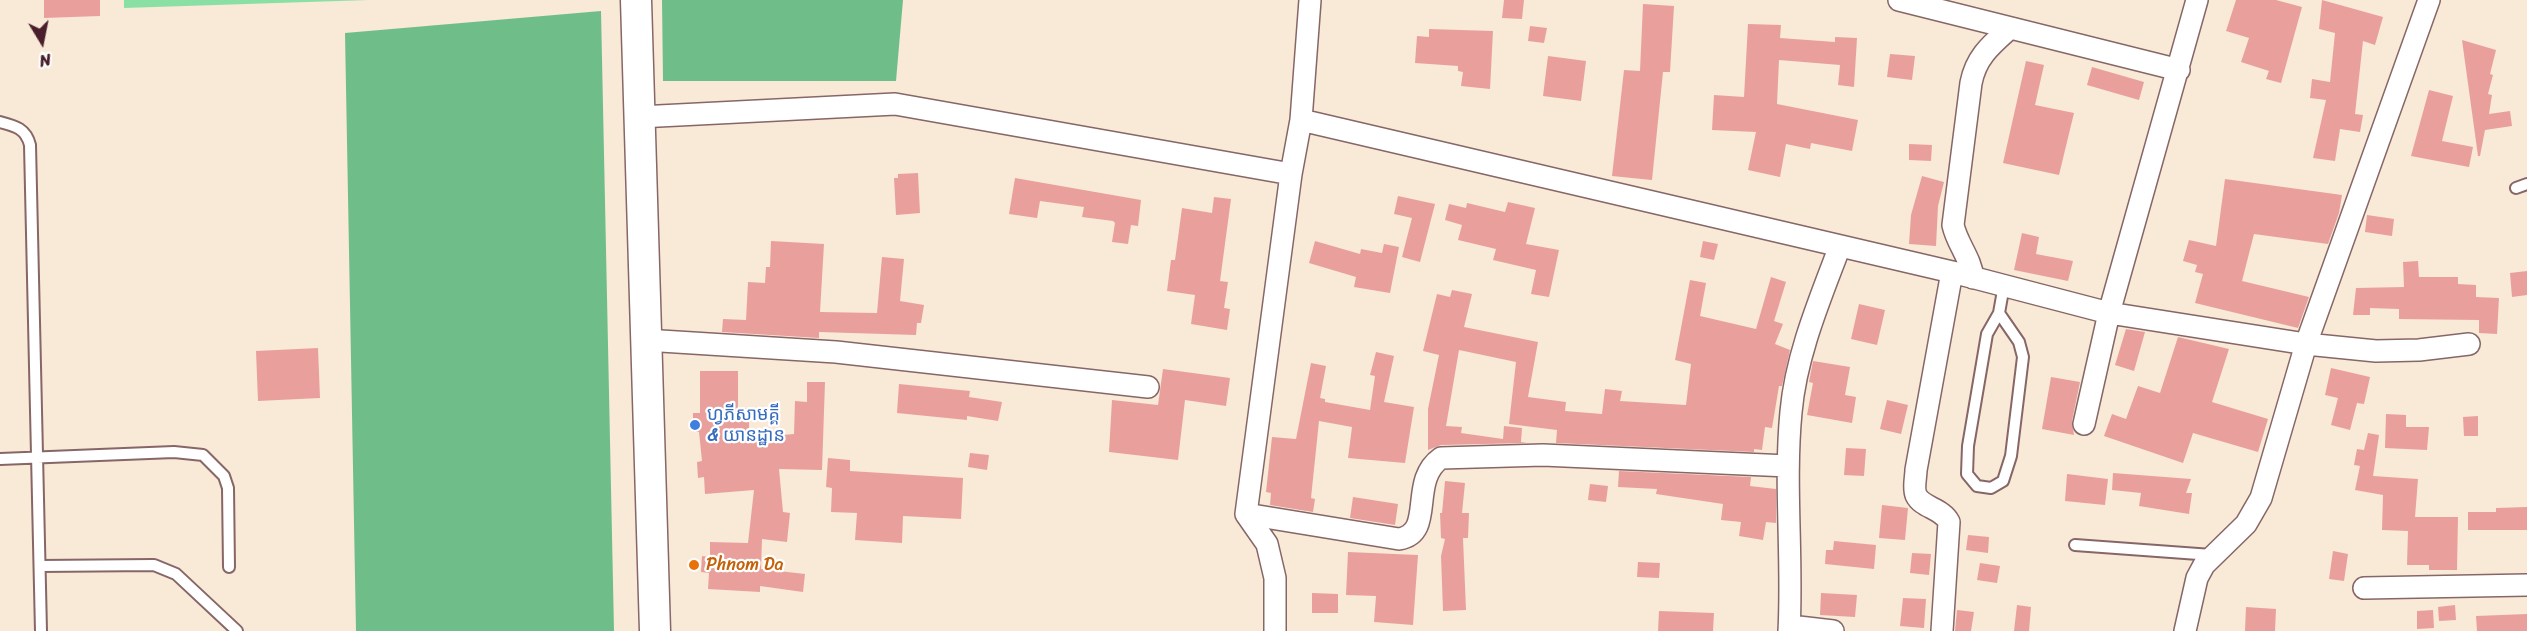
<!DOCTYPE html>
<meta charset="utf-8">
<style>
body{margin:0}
#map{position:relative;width:2527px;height:631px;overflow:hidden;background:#f9e9d7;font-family:Sriracha,sans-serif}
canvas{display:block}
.north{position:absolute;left:12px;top:12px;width:60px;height:60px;-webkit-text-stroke:4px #fff;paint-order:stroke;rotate:170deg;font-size:16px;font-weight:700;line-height:24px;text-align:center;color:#4a1f2b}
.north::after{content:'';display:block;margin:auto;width:21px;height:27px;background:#4a1f2b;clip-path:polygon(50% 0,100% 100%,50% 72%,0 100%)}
</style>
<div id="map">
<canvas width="2527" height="631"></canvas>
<div class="north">N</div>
</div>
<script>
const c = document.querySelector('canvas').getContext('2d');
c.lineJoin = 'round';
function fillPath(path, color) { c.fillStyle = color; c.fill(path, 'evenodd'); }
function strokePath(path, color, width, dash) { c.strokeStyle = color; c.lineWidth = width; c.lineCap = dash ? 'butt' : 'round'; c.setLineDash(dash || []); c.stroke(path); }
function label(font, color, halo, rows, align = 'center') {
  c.font = font + ' Sriracha,"Noto Sans Khmer",sans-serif'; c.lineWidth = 4.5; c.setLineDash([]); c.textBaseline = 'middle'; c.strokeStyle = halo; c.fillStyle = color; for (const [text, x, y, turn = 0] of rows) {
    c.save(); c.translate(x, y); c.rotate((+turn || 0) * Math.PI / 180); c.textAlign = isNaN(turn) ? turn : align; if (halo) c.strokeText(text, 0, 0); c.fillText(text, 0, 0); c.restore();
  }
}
fillPath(new Path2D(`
 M 124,0 L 369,0 L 124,8 Z`), '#8ae0a4');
fillPath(new Path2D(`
 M 662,0 L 903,0 L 896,81 L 663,81 Z
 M 601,11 L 614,631 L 356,631 L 345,33 Z`), '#6fbe8a');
fillPath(new Path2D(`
 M 44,0 L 100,0 L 100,16 L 44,18 Z
 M 1504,0 L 1524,0 L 1522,19 L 1502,18 Z
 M 2236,0 L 2276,0 L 2302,7 L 2281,83 L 2266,79 L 2269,71 L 2241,62 L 2249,38 L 2226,31 Z
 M 2322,0 L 2383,17 L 2375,45 L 2363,41 L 2355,114 L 2363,115 L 2360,132 L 2340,129 L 2335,161 L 2313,158 L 2326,100 L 2310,98 L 2312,79 L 2330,82 L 2335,33 L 2319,29 Z
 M 1643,4 L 1674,6 L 1670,72 L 1663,72 L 1652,180 L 1612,176 L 1624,70 L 1640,71 Z
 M 1748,24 L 1781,25 L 1780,38 L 1835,42 L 1835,37 L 1857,38 L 1854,87 L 1838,85 L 1840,65 L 1779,60 L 1777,104 L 1858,120 L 1852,151 L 1811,143 L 1810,149 L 1786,144 L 1780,177 L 1748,170 L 1756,132 L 1712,130 L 1714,95 L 1744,97 Z
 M 1530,26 L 1547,28 L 1544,43 L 1528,41 Z
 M 1429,29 L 1493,31 L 1490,89 L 1461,86 L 1463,72 L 1458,71 L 1458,66 L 1415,63 L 1417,36 L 1429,37 Z
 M 2462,40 L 2496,50 L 2490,74 L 2493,75 L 2488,94 L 2492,95 L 2489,114 L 2510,111 L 2512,126 L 2485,130 L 2480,156 L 2478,156 Z
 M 1890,54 L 1915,56 L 1912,80 L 1887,77 Z
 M 1548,56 L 1586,61 L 1581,101 L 1543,96 Z
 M 2026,61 L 2044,65 L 2035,105 L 2074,113 L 2059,175 L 2003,163 Z
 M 2092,67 L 2144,82 L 2139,100 L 2087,85 Z
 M 2429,90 L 2453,96 L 2442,141 L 2473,147 L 2469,167 L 2411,156 Z
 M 1909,144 L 1932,145 L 1931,161 L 1909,160 Z
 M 918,173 L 920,213 L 896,215 L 894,178 L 898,178 L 898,174 Z
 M 1922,176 L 1944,182 L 1938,206 L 1936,246 L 1909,244 L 1911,215 Z
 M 1015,178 L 1141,200 L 1138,226 L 1131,225 L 1128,244 L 1112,242 L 1115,223 L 1113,221 L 1082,217 L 1084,207 L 1040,201 L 1037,218 L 1009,214 Z
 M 2225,179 L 2342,195 L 2339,213 L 2328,244 L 2254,234 L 2242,281 L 2309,297 L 2298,328 L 2195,303 L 2203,274 L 2195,272 L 2197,265 L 2183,261 L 2189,240 L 2216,246 Z
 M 1398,196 L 1435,204 L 1420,262 L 1402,257 L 1412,218 L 1394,214 Z
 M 1214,197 L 1231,199 L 1220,281 L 1228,282 L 1224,308 L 1230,309 L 1227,330 L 1191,324 L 1195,295 L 1167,291 L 1171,260 L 1175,260 L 1182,208 L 1212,213 Z
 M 1508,202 L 1535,208 L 1526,244 L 1559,250 L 1549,297 L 1531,294 L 1536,270 L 1493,260 L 1496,249 L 1458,240 L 1462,225 L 1445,220 L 1449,204 L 1466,208 L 1467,203 L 1505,212 Z
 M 2367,215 L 2394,219 L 2392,236 L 2365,232 Z
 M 2022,233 L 2039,237 L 2036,254 L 2073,261 L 2068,281 L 2014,270 Z
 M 771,241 L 824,244 L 820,312 L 877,313 L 882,257 L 904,259 L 900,301 L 924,305 L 921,323 L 917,323 L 916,335 L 819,332 L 819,338 L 722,332 L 723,319 L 746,320 L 748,282 L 765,283 L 766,267 L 770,267 Z
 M 1315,241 L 1360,254 L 1361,249 L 1382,253 L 1384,244 L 1399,247 L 1390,293 L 1354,287 L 1356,277 L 1309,263 Z
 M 1703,241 L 1718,244 L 1714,260 L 1700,257 Z
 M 2418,261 L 2419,277 L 2458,277 L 2458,284 L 2476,285 L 2476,297 L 2499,298 L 2497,334 L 2479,333 L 2479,320 L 2399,319 L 2399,309 L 2370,308 L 2370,315 L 2353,315 L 2356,288 L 2404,287 L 2403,262 Z
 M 2527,271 L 2527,295 L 2512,297 L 2510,273 Z
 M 1771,277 L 1786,282 L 1774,321 L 1783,324 L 1775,344 L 1790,350 L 1782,386 L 1779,386 L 1772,428 L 1765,427 L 1762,450 L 1754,449 L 1754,452 L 1556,443 L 1557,430 L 1509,424 L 1516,362 L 1459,350 L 1446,426 L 1462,427 L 1461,433 L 1503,439 L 1504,426 L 1522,428 L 1521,442 L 1527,443 L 1441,445 L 1428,450 L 1428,409 L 1439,355 L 1423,351 L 1437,294 L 1450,297 L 1452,290 L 1472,294 L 1464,327 L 1538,342 L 1528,397 L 1566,402 L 1565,411 L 1602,414 L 1605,389 L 1622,391 L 1620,401 L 1686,405 L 1691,364 L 1675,360 L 1690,280 L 1706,283 L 1700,316 L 1756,329 Z
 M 1859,304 L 1885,310 L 1877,345 L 1851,339 Z
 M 2126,329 L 2145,332 L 2134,371 L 2115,365 Z
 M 2178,337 L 2229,349 L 2212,402 L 2268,419 L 2258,452 L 2193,433 L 2183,463 L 2104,436 L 2112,414 L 2126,419 L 2138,386 L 2160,393 Z
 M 318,348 L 320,398 L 258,401 L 256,351 Z
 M 1376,352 L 1394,356 L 1384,402 L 1414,407 L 1405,463 L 1348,458 L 1352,427 L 1319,421 L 1311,498 L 1315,499 L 1313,512 L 1270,505 L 1271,493 L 1266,492 L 1272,437 L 1296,439 L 1311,363 L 1326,366 L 1320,398 L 1325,399 L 1325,402 L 1370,410 L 1375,376 L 1370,375 Z
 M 1813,361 L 1850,367 L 1845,395 L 1856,397 L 1852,423 L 1807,415 L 1813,383 L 1809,382 Z
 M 2331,368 L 2370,377 L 2364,404 L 2357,403 L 2350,430 L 2331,425 L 2338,398 L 2325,395 Z
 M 1163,369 L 1230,378 L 1226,406 L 1185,400 L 1178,460 L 1109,452 L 1112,400 L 1158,405 Z
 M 700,371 L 738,371 L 738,408 L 749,408 L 749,438 L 794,434 L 795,401 L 807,402 L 807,382 L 825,382 L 822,470 L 779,469 L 783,512 L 790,513 L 787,542 L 762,539 L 761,569 L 805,574 L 803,592 L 760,586 L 760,592 L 708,589 L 709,573 L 701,572 L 702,556 L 710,557 L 710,542 L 748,543 L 754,490 L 705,494 L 704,477 L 698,478 L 697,462 L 702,461 L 699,432 L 693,432 L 693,413 L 700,413 Z
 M 2051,377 L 2080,382 L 2072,421 L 2074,435 L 2042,429 Z
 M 899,384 L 970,391 L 969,397 L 1002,402 L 998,421 L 967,416 L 967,420 L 897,413 Z
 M 1887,400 L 1908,405 L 1901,434 L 1880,429 Z
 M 2386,414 L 2406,415 L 2406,427 L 2429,427 L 2427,450 L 2385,448 Z
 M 2478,416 L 2478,436 L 2464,436 L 2463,417 Z
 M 2368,433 L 2379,435 L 2373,476 L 2418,479 L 2415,517 L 2458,517 L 2457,570 L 2429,570 L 2429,565 L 2407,565 L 2408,531 L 2382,530 L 2383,495 L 2355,490 L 2360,466 L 2354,465 L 2357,449 L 2364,450 Z
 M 1846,448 L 1866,449 L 1864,476 L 1844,475 Z
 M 970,453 L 989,455 L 987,470 L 968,467 Z
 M 828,458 L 850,460 L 850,471 L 963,478 L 961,519 L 903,516 L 902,543 L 855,540 L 857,513 L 831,512 L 832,488 L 826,487 Z
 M 1619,471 L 1751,477 L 1750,486 L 1776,489 L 1776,523 L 1766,522 L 1763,540 L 1739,536 L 1741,522 L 1721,520 L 1723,504 L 1656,494 L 1657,489 L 1618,487 Z
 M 2113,473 L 2191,479 L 2186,493 L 2192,493 L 2189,514 L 2139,506 L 2141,493 L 2112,490 Z
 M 2067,474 L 2108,479 L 2105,505 L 2065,501 Z
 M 1445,481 L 1465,483 L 1462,513 L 1469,513 L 1468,538 L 1463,538 L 1466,610 L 1443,611 L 1441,556 L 1445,539 L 1441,538 L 1440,513 L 1442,513 Z
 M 1590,484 L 1608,486 L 1606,502 L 1588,500 Z
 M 1353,497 L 1398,504 L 1395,525 L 1350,518 Z
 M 1882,505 L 1908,508 L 1905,540 L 1879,538 Z
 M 2527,507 L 2527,530 L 2468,530 L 2468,512 L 2496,512 L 2496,508 Z
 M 1968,535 L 1989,537 L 1988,553 L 1966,550 Z
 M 1834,541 L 1876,545 L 1874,569 L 1825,564 L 1826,550 L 1833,550 Z
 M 2333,551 L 2348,554 L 2344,581 L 2329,579 Z
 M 1348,552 L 1418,555 L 1413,625 L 1374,622 L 1376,596 L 1346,595 Z
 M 1912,553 L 1931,554 L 1929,575 L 1910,573 Z
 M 1638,562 L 1660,563 L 1659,578 L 1637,577 Z
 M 1980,563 L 2000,566 L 1997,583 L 1977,580 Z
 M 1312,593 L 1338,594 L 1338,613 L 1312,613 Z
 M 1821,593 L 1857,595 L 1855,617 L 1820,615 Z
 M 1903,598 L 1926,599 L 1924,628 L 1900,626 Z
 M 2017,605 L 2031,607 L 2029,631 L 2014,631 Z
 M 2455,605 L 2456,620 L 2439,621 L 2438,607 Z
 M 2246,607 L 2276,609 L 2275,631 L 2245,631 Z
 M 1957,610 L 1974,612 L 1971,631 L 1955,631 Z
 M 2433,610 L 2434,628 L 2417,629 L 2417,611 Z
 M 1659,611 L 1714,613 L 1713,631 L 1658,631 Z
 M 2527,614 L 2527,631 L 2477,631 L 2476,616 Z`), '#e9a09d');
const service = new Path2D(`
 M 0,122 C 16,126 26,129 30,145 L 41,631
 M 2516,188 L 2527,184
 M 1999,313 L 2019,342 L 2023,357 L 2011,456 L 2003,481 L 1991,488 L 1977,486 L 1967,474 L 1968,446 L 1987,334 L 1999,313 L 2004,285
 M 0,459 L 174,452 L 203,455 L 224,476 L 228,488 L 229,567
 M 2075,545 L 2212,555
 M 40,566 L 154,565 L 176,574 L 237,631`);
const minor = new Path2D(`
 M 1899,0 L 2179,70
 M 639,117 L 895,104 L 1291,174
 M 1301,120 L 1952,272 L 2109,313 L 2306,344 L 2376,351 L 2419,350 L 2469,344
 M 1973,278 C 1971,258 1957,244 1953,225 L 1971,83 C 1976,57 1991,45 2010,28
 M 645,340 L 836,352 L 1148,387
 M 2084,424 L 2109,313 L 2197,0
 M 1246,514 L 1399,539 C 1436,533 1408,481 1441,458 L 1543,455 L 1788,466
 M 2364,588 L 2527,585
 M 1790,626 L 1833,631
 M 1275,631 L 1275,578 L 1267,544 L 1246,514 L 1291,174 L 1301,120 L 1310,0
 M 1789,631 C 1793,558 1784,485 1791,412 C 1796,355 1820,299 1840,246
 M 1942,631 L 1949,522 C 1942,508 1922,508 1916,495 C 1913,488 1916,477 1916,470 L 1952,272
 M 2185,631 L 2197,578 L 2204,565 L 2246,524 L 2261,498 L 2306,344 L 2429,0`);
const secondary = new Path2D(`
 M 636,0 L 655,631`);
strokePath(service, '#876667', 14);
strokePath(minor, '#876667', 24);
strokePath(secondary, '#876667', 33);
strokePath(service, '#fff', 10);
strokePath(minor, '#fff', 21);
strokePath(secondary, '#fff', 30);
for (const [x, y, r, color] of [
 [695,425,6,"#3f7fe0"],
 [694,565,6,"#e8710a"]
]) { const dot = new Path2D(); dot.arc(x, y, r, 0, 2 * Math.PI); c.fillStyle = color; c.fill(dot); strokePath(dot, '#fff', 2); }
label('18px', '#366cbe', '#fff', [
 ["ហ្វភីសាមគ្គី",707,415],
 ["& យានដ្ឋាន",707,436]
], 'left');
label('18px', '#c56008', '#fff', [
 ["Phnom Da",706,565]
], 'left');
</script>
